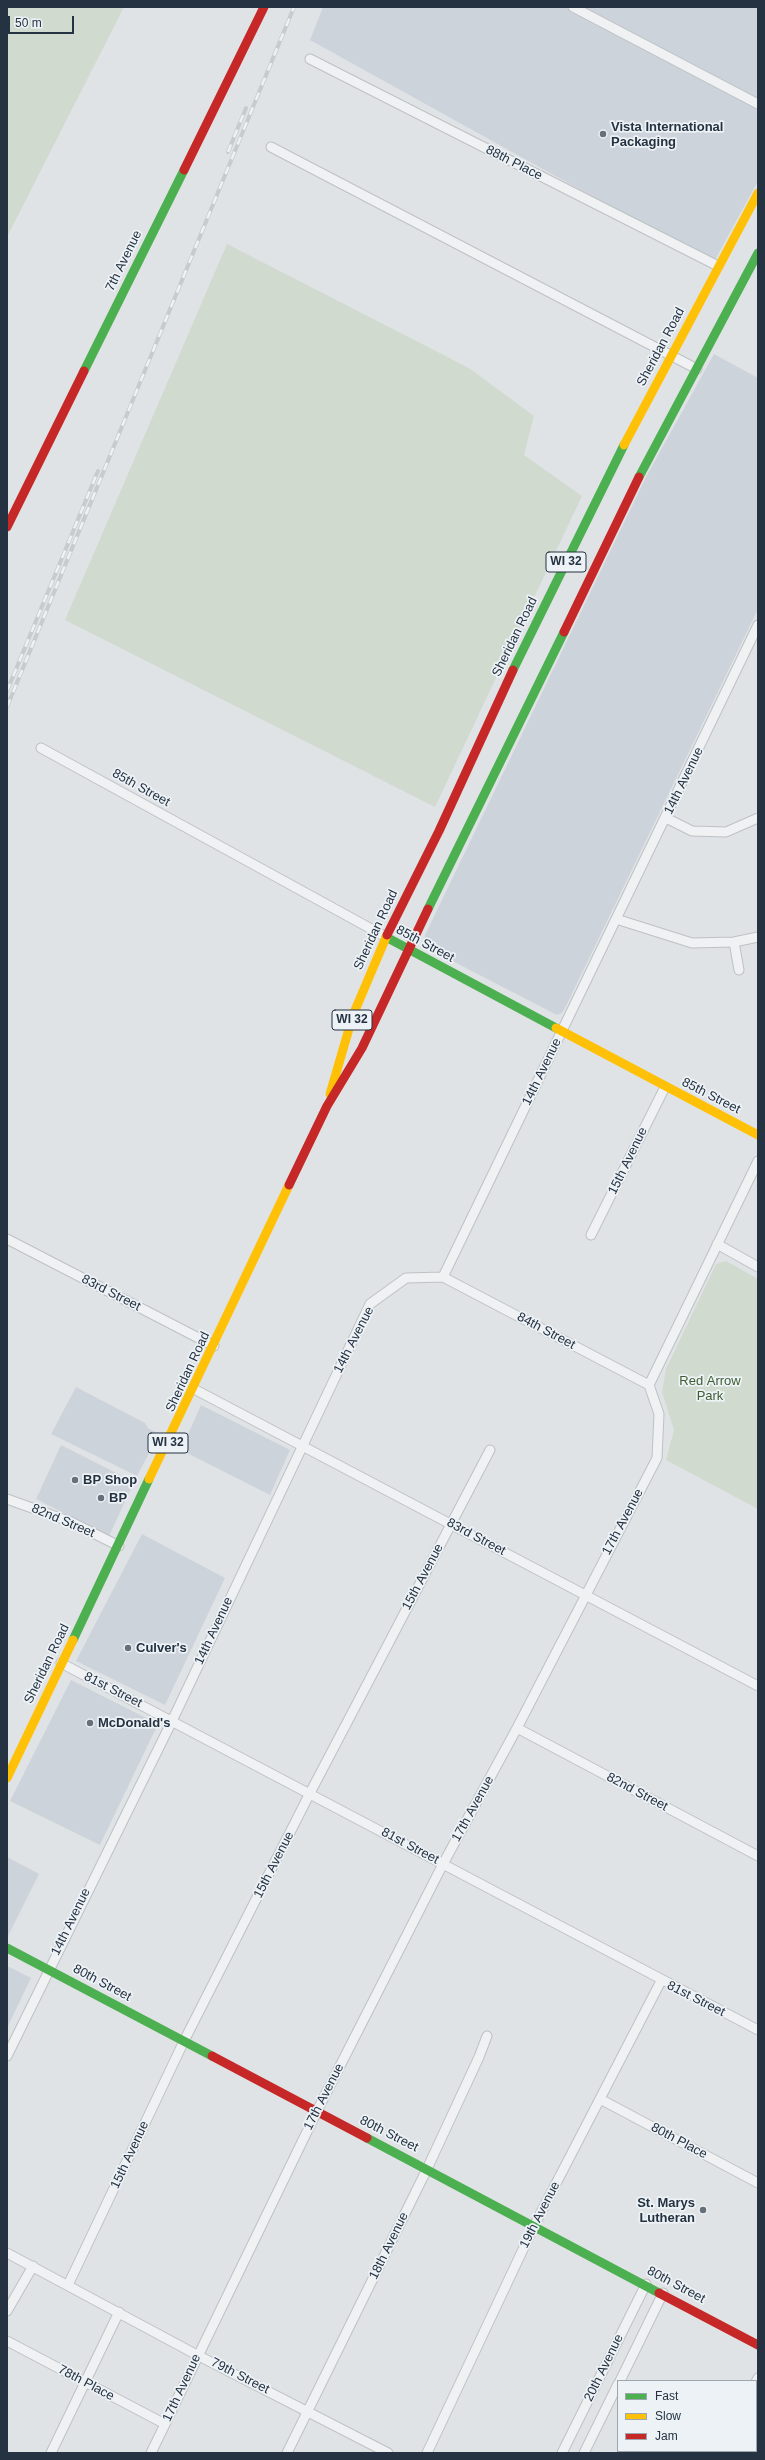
<!DOCTYPE html>
<style>
body{margin:0}
#map{position:relative;width:765px;height:2460px;overflow:hidden;background:#e0e3e6;font-family:Arial,sans-serif}
canvas{display:block}
.frame{position:absolute;inset:0;border:8px solid #253241;pointer-events:none}
.legend{position:absolute;left:617px;top:2380px;width:140px;height:72px;box-sizing:border-box;background:#edf2f6;border:1px solid #9da5ae;margin:0;padding:5px 7px;list-style:none;font-size:12px;color:#253241}
.legend li{display:flex;align-items:center;gap:8px;height:20px}
.legend b{width:20px;border:1px solid #9da5ae}
.scale{position:absolute;left:8px;top:16px;width:66px;height:18px;box-sizing:border-box;border:2px solid #253241;border-top:0;padding-left:5px;font-size:12px;line-height:14px;white-space:nowrap;color:#253241;-webkit-text-stroke:3px #edf2f6;paint-order:stroke}
</style>
<div id="map">
<canvas width="765" height="2460"></canvas>
<div class="frame"></div>
<ul class="legend">
<li><b style="height:5px;background:#4caf50"></b>Fast</li>
<li><b style="height:5px;background:#ffc107"></b>Slow</li>
<li><b style="height:5px;background:#c62828"></b>Jam</li>
</ul>
<div class="scale">50 m</div>
</div>
<script>
const c = document.querySelector('canvas').getContext('2d');
c.lineJoin = 'round';
function fillPath(path, color) { c.fillStyle = color; c.fill(path, 'evenodd'); }
function strokePath(path, color, width, dash) { c.strokeStyle = color; c.lineWidth = width; c.lineCap = dash ? 'butt' : 'round'; c.setLineDash(dash || []); c.stroke(path); }
function label(font, color, halo, rows, align = 'center') {
  c.font = font + ' Arial,sans-serif'; c.lineWidth = 3.5; c.setLineDash([]); c.textBaseline = 'middle'; c.strokeStyle = halo; c.fillStyle = color; for (const [text, x, y, turn = 0] of rows) {
    c.save(); c.translate(x, y); c.rotate((+turn || 0) * Math.PI / 180); c.textAlign = isNaN(turn) ? turn : align; if (halo) c.strokeText(text, 0, 0); c.fillText(text, 0, 0); c.restore();
  }
}
fillPath(new Path2D(`
 M 323,7 L 758,7 L 758,181 L 715,260 L 660,234 L 310,40 Z
 M 714,354 L 758,378 L 758,609 L 566,1006 L 562,1013 L 557,1015 L 431,950 L 425,945 L 425,935 L 646,477 Z
 M 76,1387 L 145,1423 L 148,1428 L 159,1434 L 137,1476 L 51,1434 Z
 M 201,1405 L 290,1450 L 270,1495 L 181,1450 Z
 M 61,1445 L 134,1482 L 109,1536 L 36,1499 Z
 M 142,1534 L 225,1578 L 165,1705 L 76,1661 Z
 M 71,1680 L 158,1724 L 100,1845 L 10,1801 Z
 M 7,1857 L 39,1874 L 8,1936 L 7,1935 Z
 M 7,1966 L 31,1978 L 7,2028 Z`), '#cdd3da');
fillPath(new Path2D(`
 M 7,7 L 124,7 L 7,237 Z
 M 227,244 L 469,368 L 534,416 L 524,455 L 582,496 L 435,807 L 65,620 Z
 M 726,1261 L 758,1279 L 758,1509 L 666,1460 L 674,1430 L 662,1392 L 666,1369 L 716,1264 Z`), '#d1dacf');
const street = new Path2D(`
 M 573,7 L 758,104
 M 310,59 L 718,266
 M 271,147 L 697,369
 M 41,748 L 386,937
 M 666,818 L 692,831 L 726,832 L 758,818
 M 616,919 L 692,943 L 734,942 L 758,937
 M 734,942 L 739,970
 M 591,1235 L 665,1087
 M 7,1239 L 214,1346
 M 717,1244 L 758,1267
 M 443,1277 L 758,625
 M 194,1389 L 758,1686
 M 7,1499 L 71,1522 L 119,1546
 M 61,1663 L 758,2030
 M 517,1728 L 758,1856
 M 7,2056 L 172,1721 L 370,1304 L 406,1278 L 443,1277 L 649,1385
 M 600,2099 L 758,2183
 M 7,2253 L 197,2355 L 388,2453
 M 68,2285 L 184,2041 L 310,1793 L 490,1450
 M 7,2311 L 33,2266
 M 7,2341 L 165,2424
 M 620,2381 L 663,2293
 M 756,2382 L 758,2378
 M 51,2453 L 119,2312
 M 151,2453 L 317,2111 L 443,1864 L 517,1728 L 657,1458 L 659,1414 L 649,1385 L 758,1161
 M 287,2453 L 427,2169 L 479,2057 L 487,2036
 M 427,2453 L 534,2226 L 661,1981
 M 562,2453 L 646,2284
 M 584,2453 L 618,2384
 M 722,2453 L 723,2451`);
strokePath(street, '#bec1c4', 11);
strokePath(street, '#eff1f2', 9);
strokePath(new Path2D(`
 M 84,371 L 184,170
 M 639,477 L 758,253
 M 513,670 L 624,445
 M 428,909 L 564,632
 M 386,937 L 556,1028
 M 73,1640 L 149,1479
 M 7,1948 L 212,2056
 M 367,2138 L 659,2293`), '#4caf50', 9);
strokePath(new Path2D(`
 M 624,445 L 758,193
 M 556,1028 L 758,1135
 M 330,1094 L 353,1015 L 387,935
 M 149,1479 L 289,1185
 M 7,1778 L 73,1640`), '#ffc107', 9);
strokePath(new Path2D(`
 M 184,170 L 264,7
 M 7,527 L 84,371
 M 564,632 L 639,477
 M 387,935 L 439,831 L 513,670
 M 289,1185 L 327,1106 L 362,1048 L 428,909
 M 212,2056 L 367,2138
 M 659,2293 L 758,2345`), '#c62828', 9);
const rail = new Path2D(`
 M 228,152 L 246,108
 M 7,691 L 98,471
 M 7,707 L 294,7`);
strokePath(rail, '#c8cbce', 4);
strokePath(rail, '#edf2f6', 2.5, [8]);
for (const [x, y, r, color] of [
 [603,134,4,"#66707b"],
 [75,1480,4,"#66707b"],
 [101,1498,4,"#66707b"],
 [128,1648,4,"#66707b"],
 [90,1723,4,"#66707b"],
 [703,2210,4,"#66707b"]
]) { const dot = new Path2D(); dot.arc(x, y, r, 0, 2 * Math.PI); c.fillStyle = color; c.fill(dot); strokePath(dot, '#edf2f6', 1.5); }
for (const [x, y, w] of [
 [566,562,40],
 [352,1020,40],
 [168,1443,40]
]) { const box = new Path2D(); box.roundRect(x - w / 2, y - 10, w, 20, 3); c.fillStyle = '#edf2f6'; c.fill(box); strokePath(box, '#253241', 1); }
label('bold 12px', '#253241', null, [
 ["WI 32",566,562],
 ["WI 32",352,1020],
 ["WI 32",168,1443]
]);
label('bold 13px', '#253241', '#edf2f6', [
 ["Vista International",611,127],
 ["Packaging",611,142],
 ["BP Shop",83,1480],
 ["BP",109,1498],
 ["Culver's",136,1648],
 ["McDonald's",98,1723],
 ["St. Marys",695,2203,"right"],
 ["Lutheran",695,2218,"right"]
], 'left');
label('13px', '#253241', '#edf2f6', [
 ["88th Place",514,163,27],
 ["7th Avenue",124,261,-64],
 ["Sheridan Road",661,347,-62],
 ["Sheridan Road",515,637,-64],
 ["14th Avenue",684,781,-64],
 ["85th Street",141,788,29],
 ["Sheridan Road",376,930,-65],
 ["85th Street",425,944,28],
 ["14th Avenue",542,1072,-64],
 ["85th Street",711,1096,27],
 ["15th Avenue",628,1161,-64],
 ["83rd Street",111,1293,27],
 ["84th Street",546,1331,28],
 ["14th Avenue",354,1340,-63],
 ["Sheridan Road",188,1372,-65],
 ["82nd Street",63,1521,23],
 ["17th Avenue",623,1522,-62],
 ["83rd Street",476,1537,28],
 ["15th Avenue",423,1577,-62],
 ["14th Avenue",214,1631,-65],
 ["Sheridan Road",47,1664,-64],
 ["81st Street",113,1690,27],
 ["82nd Street",637,1792,28],
 ["17th Avenue",473,1809,-61],
 ["81st Street",410,1846,28],
 ["15th Avenue",274,1865,-63],
 ["14th Avenue",71,1922,-64],
 ["80th Street",102,1983,28],
 ["81st Street",696,1999,27],
 ["17th Avenue",324,2097,-63],
 ["80th Street",389,2134,27],
 ["80th Place",679,2141,28],
 ["15th Avenue",130,2155,-65],
 ["19th Avenue",540,2215,-63],
 ["18th Avenue",389,2246,-64],
 ["80th Street",676,2285,28],
 ["20th Avenue",604,2368,-64],
 ["79th Street",240,2376,27],
 ["78th Place",86,2383,28],
 ["17th Avenue",182,2388,-65]
]);
label('13px', '#3e5e31', '#edf2f6', [
 ["Red Arrow",710,1381],
 ["Park",710,1396]
]);
</script>
